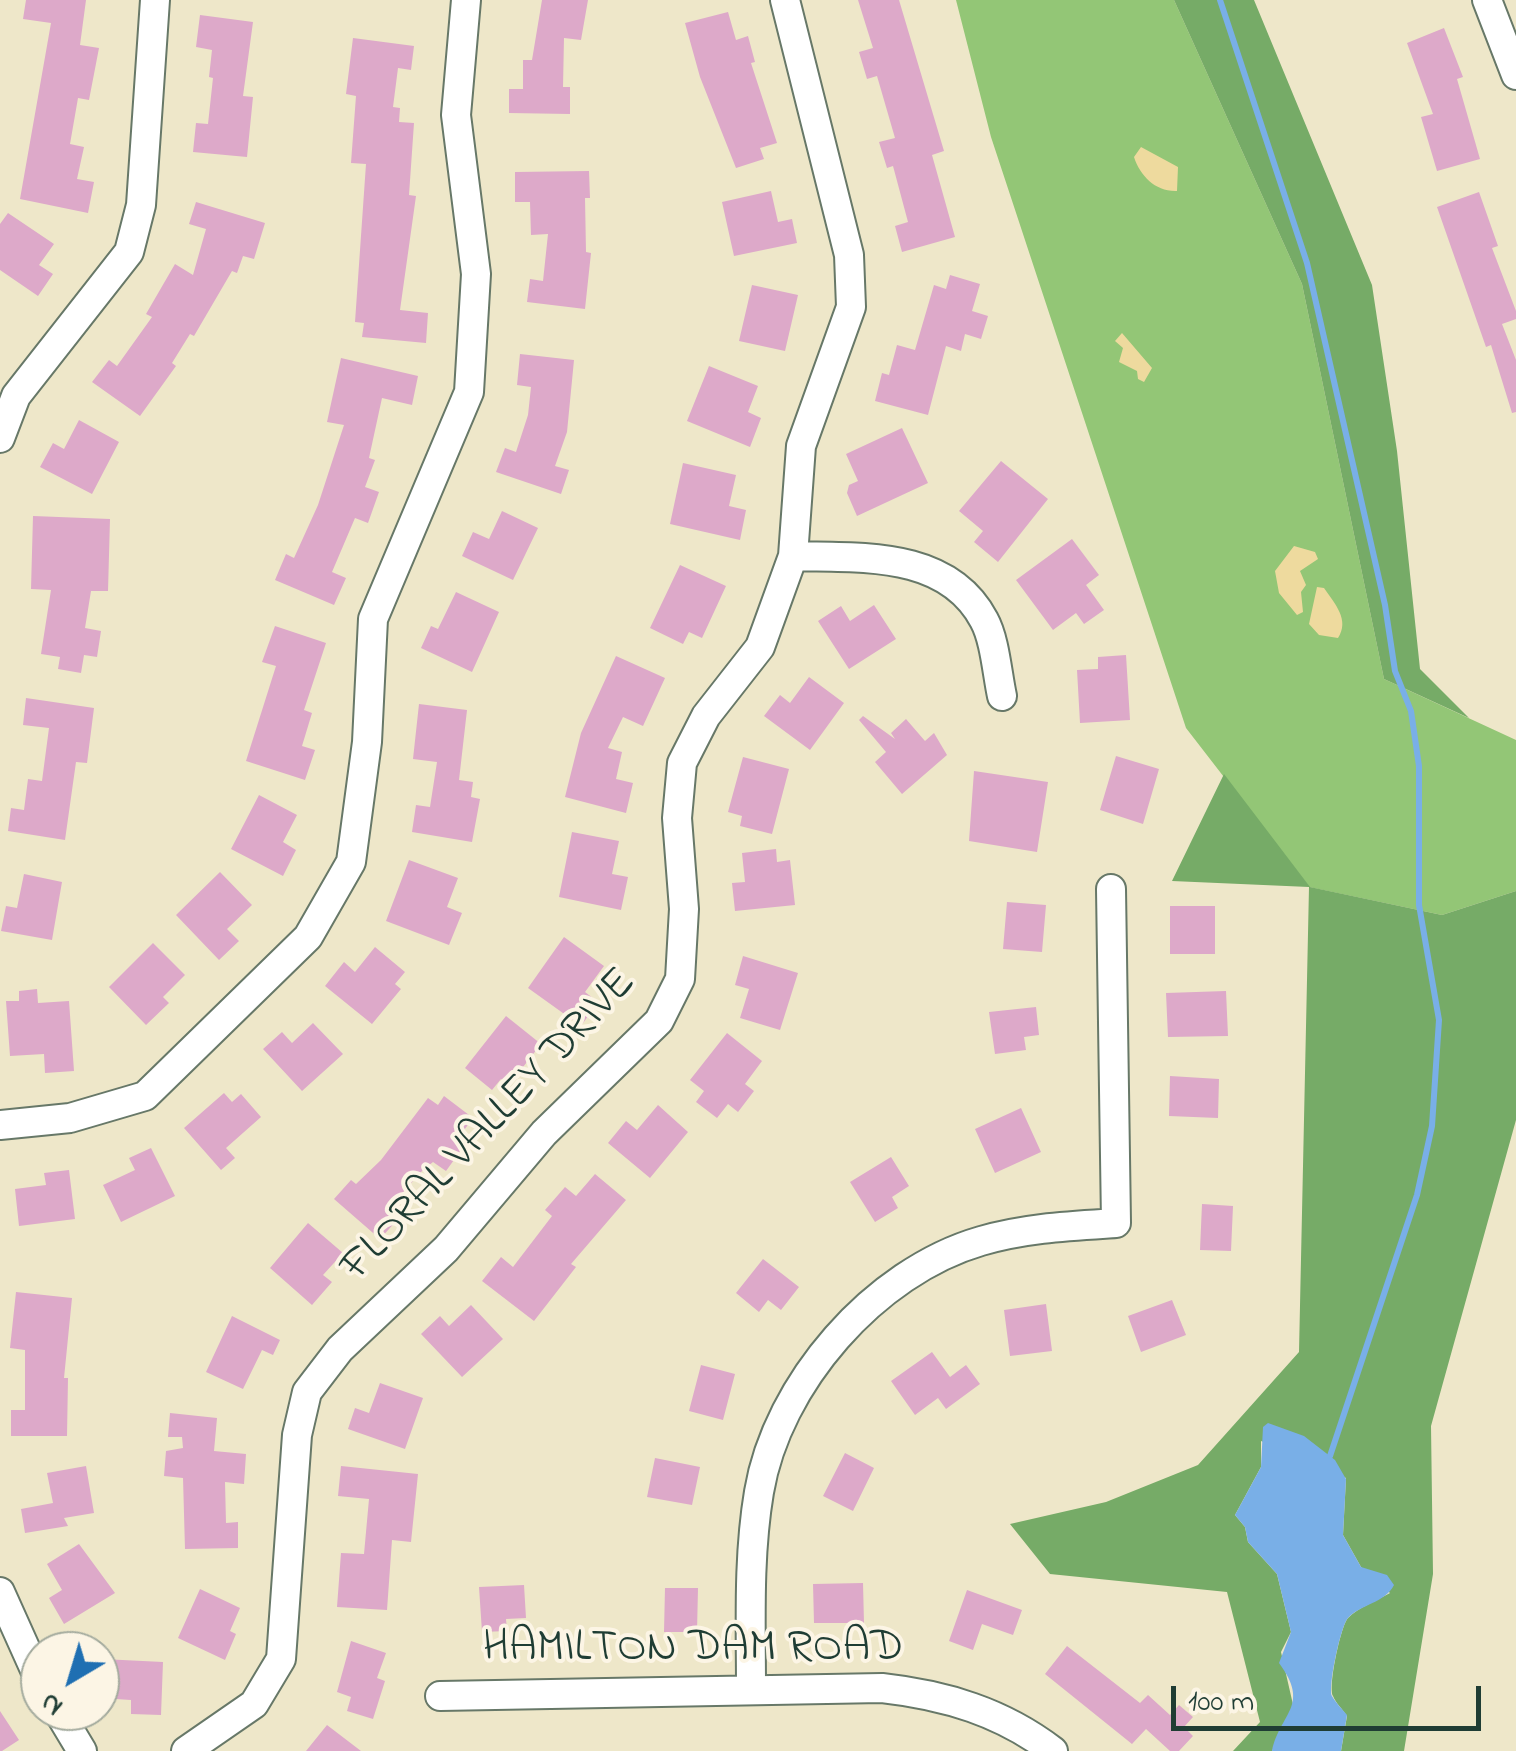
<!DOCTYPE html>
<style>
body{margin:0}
#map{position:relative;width:1516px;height:1751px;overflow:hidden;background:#eee7c9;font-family:"Indie Flower",sans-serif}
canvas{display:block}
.north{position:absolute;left:20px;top:1631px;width:100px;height:100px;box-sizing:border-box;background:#fcf5e5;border:2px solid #a4ab9e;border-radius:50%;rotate:218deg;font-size:28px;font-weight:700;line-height:40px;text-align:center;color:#1f3d34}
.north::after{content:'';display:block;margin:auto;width:35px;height:45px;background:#1f6fb2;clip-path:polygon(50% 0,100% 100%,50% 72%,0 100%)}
.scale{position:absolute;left:1171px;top:1686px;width:310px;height:45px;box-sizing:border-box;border:5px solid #1f3d34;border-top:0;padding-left:12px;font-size:30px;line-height:35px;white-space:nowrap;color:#1f3d34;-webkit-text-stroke:8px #fcf5e5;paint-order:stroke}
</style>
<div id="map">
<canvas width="1516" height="1751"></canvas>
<div class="north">N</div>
<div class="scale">100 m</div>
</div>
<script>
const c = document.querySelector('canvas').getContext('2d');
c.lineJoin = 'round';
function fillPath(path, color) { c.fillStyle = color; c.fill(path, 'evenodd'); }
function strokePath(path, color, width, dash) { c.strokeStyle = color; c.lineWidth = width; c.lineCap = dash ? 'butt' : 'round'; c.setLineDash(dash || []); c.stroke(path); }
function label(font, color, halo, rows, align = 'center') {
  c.font = font + ' "Indie Flower",sans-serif'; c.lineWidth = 8; c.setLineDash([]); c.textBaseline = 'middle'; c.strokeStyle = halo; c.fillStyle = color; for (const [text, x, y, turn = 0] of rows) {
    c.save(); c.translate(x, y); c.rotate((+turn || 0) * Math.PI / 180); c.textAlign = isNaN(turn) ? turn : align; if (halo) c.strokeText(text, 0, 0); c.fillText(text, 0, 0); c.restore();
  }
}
fillPath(new Path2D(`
 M 956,0 L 1174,0 L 1302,284 L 1384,679 L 1516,740 L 1516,891 L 1442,915 L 1309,887 L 1186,728 L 991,137 Z`), '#93c676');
fillPath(new Path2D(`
 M 1174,0 L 1254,0 L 1372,285 L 1397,451 L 1420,669 L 1469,718 L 1384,679 L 1302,284 Z
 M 1224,774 L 1310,887 L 1442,915 L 1516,891 L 1516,1120 L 1431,1426 L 1433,1574 L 1404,1751 L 1341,1751 L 1347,1716 C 1343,1710 1335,1702 1333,1696 C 1328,1686 1341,1625 1348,1618 C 1358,1608 1377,1600 1390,1593 L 1361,1567 L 1343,1535 L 1346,1478 L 1261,1441 L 1261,1467 L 1235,1515 L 1245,1527 L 1248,1542 L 1277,1574 L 1291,1632 L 1281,1652 L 1294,1709 L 1272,1751 L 1233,1751 L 1260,1722 L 1227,1592 L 1050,1574 L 1010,1524 L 1106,1502 L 1198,1465 L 1299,1352 L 1309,887 L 1172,881 Z`), '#76ab67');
fillPath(new Path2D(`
 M 1141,147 L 1178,167 L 1177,191 C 1156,192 1140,176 1134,157 Z
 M 1122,333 L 1152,368 L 1144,382 L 1138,379 L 1137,371 L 1119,362 L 1123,348 L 1115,341 Z
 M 1294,546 L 1315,552 L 1318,559 L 1300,571 L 1306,585 L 1301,592 L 1303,612 L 1297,615 L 1279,593 L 1275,571 Z
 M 1317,587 L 1324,588 C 1335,604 1350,620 1338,638 L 1319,635 L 1309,624 Z`), '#eeda9e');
fillPath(new Path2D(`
 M 1268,1423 L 1304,1436 L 1335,1460 L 1346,1479 L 1343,1535 L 1361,1567 L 1387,1575 L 1394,1585 C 1385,1603 1361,1604 1348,1618 C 1341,1625 1328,1686 1332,1696 C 1335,1702 1343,1710 1347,1715 L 1341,1751 L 1272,1751 C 1280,1713 1311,1706 1279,1663 L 1291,1632 L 1277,1574 L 1248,1542 L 1245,1527 L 1235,1515 L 1261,1467 L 1263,1427 Z`), '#79afe7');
strokePath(new Path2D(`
 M 1220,0 L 1307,263 L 1385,605 L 1395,671 L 1411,711 L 1419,766 L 1419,905 L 1439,1020 L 1432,1126 L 1417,1195 L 1330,1456`), '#79afe7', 6);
fillPath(new Path2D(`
 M 26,0 L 86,0 L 80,45 L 99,48 L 89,100 L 78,98 L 70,144 L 84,147 L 77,179 L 94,182 L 88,213 L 20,199 L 51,23 L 23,19 Z
 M 542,0 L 588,0 L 581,40 L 564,38 L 563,87 L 570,87 L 570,114 L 509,113 L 509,89 L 523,89 L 523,60 L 532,60 Z
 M 858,0 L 899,0 L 944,151 L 932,155 L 955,237 L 902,252 L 895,226 L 908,222 L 893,166 L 887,168 L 879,142 L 895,138 L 877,76 L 867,79 L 859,52 L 873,48 Z
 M 728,12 L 736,40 L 748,36 L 755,62 L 751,63 L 777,143 L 760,148 L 764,159 L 736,168 L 700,77 L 685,23 Z
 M 200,15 L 253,22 L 243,96 L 253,97 L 247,157 L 193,152 L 196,123 L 208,124 L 213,78 L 209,77 L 212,50 L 196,47 Z
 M 1444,28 L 1463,77 L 1457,79 L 1480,159 L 1437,171 L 1421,117 L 1433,114 L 1407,43 Z
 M 353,38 L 414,46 L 411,70 L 398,68 L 393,107 L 400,108 L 399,122 L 414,123 L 409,195 L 416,196 L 400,310 L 428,313 L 426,343 L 362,337 L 364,323 L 355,322 L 366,164 L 351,163 L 356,96 L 346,94 Z
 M 589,171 L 590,198 L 585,198 L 586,252 L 591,253 L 585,309 L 527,302 L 530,279 L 543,281 L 548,234 L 531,235 L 530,202 L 515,202 L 515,172 Z
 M 771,191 L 778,222 L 792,219 L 797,243 L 734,256 L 722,202 Z
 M 1479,192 L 1498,246 L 1492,248 L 1516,311 L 1516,319 L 1502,324 L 1516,360 L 1516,412 L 1512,413 L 1491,345 L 1486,347 L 1437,207 Z
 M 196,202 L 265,223 L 254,259 L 243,256 L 237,273 L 232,271 L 194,336 L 190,334 L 172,363 L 176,366 L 140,416 L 92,382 L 109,360 L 117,366 L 152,317 L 146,314 L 175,264 L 193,275 L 206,229 L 189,224 Z
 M 8,213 L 54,244 L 39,265 L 53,274 L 38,296 L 0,270 L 0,224 Z
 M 950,275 L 980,284 L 972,311 L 988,316 L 981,339 L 965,334 L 961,351 L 946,346 L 928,415 L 875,401 L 882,373 L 889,375 L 897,345 L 915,350 L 934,285 L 946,289 Z
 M 752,285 L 798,295 L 785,351 L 739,341 Z
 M 520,354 L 574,360 L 567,432 L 555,466 L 569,470 L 561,494 L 496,472 L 505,448 L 516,452 L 528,415 L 531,387 L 517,385 Z
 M 341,358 L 418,376 L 412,405 L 382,398 L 369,458 L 375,460 L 365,487 L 379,492 L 368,523 L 355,518 L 332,572 L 346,578 L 334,605 L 275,580 L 286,554 L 294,558 L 318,505 L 344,425 L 327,422 Z
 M 709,366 L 758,386 L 748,412 L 761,418 L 750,447 L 687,421 Z
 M 79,420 L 119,442 L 92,494 L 40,467 L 53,443 L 64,449 Z
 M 902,428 L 928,483 L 857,516 L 847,493 L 849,485 L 858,481 L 846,454 Z
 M 1001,461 L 1048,499 L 998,562 L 974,542 L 983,531 L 959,511 Z
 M 683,463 L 736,475 L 729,506 L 746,510 L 740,540 L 670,524 Z
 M 502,511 L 538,528 L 513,580 L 462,556 L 473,532 L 489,539 Z
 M 33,516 L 110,519 L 108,591 L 91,591 L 85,628 L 101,631 L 97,657 L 84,655 L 81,673 L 58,669 L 60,657 L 41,654 L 51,590 L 31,589 Z
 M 1072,539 L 1099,575 L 1086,585 L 1104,610 L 1084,624 L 1076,613 L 1053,630 L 1016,580 Z
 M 680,565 L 726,586 L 702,638 L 689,632 L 683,644 L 650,628 Z
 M 456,592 L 499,612 L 472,672 L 421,648 L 431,626 L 438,629 Z
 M 874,605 L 896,639 L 849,669 L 818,621 L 841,606 L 850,621 Z
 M 275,626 L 326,643 L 304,710 L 312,713 L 302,746 L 315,750 L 305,780 L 246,761 L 276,666 L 262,662 Z
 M 1126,655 L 1130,720 L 1080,723 L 1077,670 L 1098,669 L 1098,657 Z
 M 616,656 L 665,678 L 643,726 L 623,717 L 608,748 L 622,752 L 616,779 L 633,783 L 626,813 L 565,797 L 581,733 Z
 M 809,677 L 844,703 L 810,750 L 764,716 L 780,695 L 790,703 Z
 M 26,698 L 94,708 L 87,763 L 76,762 L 65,840 L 8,831 L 11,808 L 24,810 L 28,779 L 42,781 L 49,728 L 23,725 Z
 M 419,704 L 467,710 L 459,780 L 473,782 L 471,797 L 480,799 L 472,842 L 412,832 L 416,805 L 430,807 L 437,762 L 413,759 Z
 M 863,716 L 895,739 L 891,733 L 906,719 L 925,741 L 934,733 L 947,755 L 902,794 L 875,762 L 886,752 L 859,720 Z
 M 1116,756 L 1159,769 L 1143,824 L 1100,810 Z
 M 743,757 L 789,769 L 772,834 L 740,826 L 742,816 L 728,812 Z
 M 974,771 L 1048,782 L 1037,852 L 969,841 Z
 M 259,795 L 297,815 L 283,842 L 296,850 L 283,876 L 231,849 Z
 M 572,832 L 619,841 L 612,874 L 628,877 L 621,910 L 559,897 Z
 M 776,849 L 777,862 L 790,860 L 795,905 L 735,911 L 732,883 L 745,882 L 742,853 Z
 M 409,860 L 458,878 L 447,907 L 462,913 L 449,945 L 386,921 Z
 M 220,872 L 252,905 L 227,929 L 239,941 L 219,960 L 176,915 Z
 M 24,874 L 62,882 L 52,940 L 1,931 L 6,906 L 17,908 Z
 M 1007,902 L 1046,905 L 1042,952 L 1003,949 Z
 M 1170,906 L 1215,906 L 1215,954 L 1170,954 Z
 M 564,937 L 604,966 L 585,992 L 598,1002 L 581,1026 L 528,988 Z
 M 153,943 L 185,975 L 163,997 L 169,1003 L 146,1025 L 109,987 Z
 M 375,947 L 405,972 L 395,984 L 401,989 L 372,1024 L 325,986 L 344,962 L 355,972 Z
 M 743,956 L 798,973 L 780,1030 L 740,1018 L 749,989 L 735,985 Z
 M 37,989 L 38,1003 L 69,1001 L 74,1071 L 45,1073 L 44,1054 L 10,1056 L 6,1001 L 19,1001 L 19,991 Z
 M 1226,991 L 1228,1036 L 1168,1037 L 1166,993 Z
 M 1036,1007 L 1039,1035 L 1024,1037 L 1026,1050 L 995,1054 L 989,1012 Z
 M 506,1016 L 541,1044 L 509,1085 L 501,1079 L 492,1090 L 465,1068 Z
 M 313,1023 L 343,1054 L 302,1091 L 263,1049 L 282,1032 L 292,1043 Z
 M 727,1033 L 762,1061 L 745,1084 L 754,1091 L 738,1112 L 728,1104 L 717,1118 L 696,1102 L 704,1091 L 690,1080 Z
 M 1170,1076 L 1219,1079 L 1218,1118 L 1169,1116 Z
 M 224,1093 L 232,1102 L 241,1094 L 261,1117 L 226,1148 L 235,1158 L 221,1170 L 184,1128 Z
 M 444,1096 L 473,1118 L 456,1141 L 464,1146 L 446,1171 L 433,1162 L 422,1171 L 388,1209 L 398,1219 L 380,1239 L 334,1199 L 351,1180 L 356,1184 L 381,1160 L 428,1098 L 438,1105 Z
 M 658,1105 L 688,1132 L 650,1178 L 608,1143 L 626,1121 L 637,1130 Z
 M 1021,1108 L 1041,1152 L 995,1173 L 975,1129 Z
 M 151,1148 L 175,1196 L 121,1222 L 103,1185 L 135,1170 L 129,1158 Z
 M 891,1157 L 909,1186 L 892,1197 L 898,1208 L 875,1222 L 850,1182 Z
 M 69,1170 L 75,1219 L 19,1226 L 15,1189 L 46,1185 L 44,1173 Z
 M 595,1174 L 626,1200 L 571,1264 L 576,1267 L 534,1321 L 482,1281 L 501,1257 L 513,1267 L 552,1216 L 545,1210 L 565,1187 L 576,1196 Z
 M 1202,1204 L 1233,1206 L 1231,1251 L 1200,1250 Z
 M 308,1223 L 343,1253 L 323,1275 L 332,1282 L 312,1305 L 270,1268 Z
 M 763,1259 L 799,1287 L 781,1310 L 768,1300 L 759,1312 L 736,1293 Z
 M 16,1292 L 72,1298 L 64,1378 L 68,1378 L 67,1436 L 11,1436 L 11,1410 L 25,1410 L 25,1350 L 10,1348 Z
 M 1172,1300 L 1186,1335 L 1141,1352 L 1128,1316 Z
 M 1046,1304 L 1052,1351 L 1010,1356 L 1004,1310 Z
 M 471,1305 L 503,1339 L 462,1377 L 421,1334 L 440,1316 L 449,1326 Z
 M 232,1316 L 280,1340 L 273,1355 L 262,1350 L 243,1389 L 206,1372 Z
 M 932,1352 L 950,1377 L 966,1365 L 980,1384 L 946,1409 L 938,1398 L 915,1415 L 891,1381 Z
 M 701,1365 L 735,1374 L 723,1420 L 689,1411 Z
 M 380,1383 L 423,1398 L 405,1449 L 348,1429 L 355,1408 L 369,1413 Z
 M 170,1413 L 217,1418 L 214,1451 L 246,1454 L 244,1484 L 225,1482 L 226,1523 L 238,1522 L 238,1548 L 185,1549 L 183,1478 L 164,1476 L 166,1451 L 183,1448 L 182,1437 L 168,1437 Z
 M 845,1453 L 874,1468 L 853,1511 L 823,1496 Z
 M 655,1458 L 700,1467 L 692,1505 L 647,1497 Z
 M 86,1466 L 94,1513 L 64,1518 L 68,1526 L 25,1533 L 21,1509 L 53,1503 L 47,1473 Z
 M 341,1466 L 418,1474 L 411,1542 L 392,1540 L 387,1610 L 337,1607 L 341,1553 L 364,1554 L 369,1499 L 338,1496 Z
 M 79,1544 L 115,1593 L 64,1624 L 49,1598 L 62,1590 L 47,1564 Z
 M 863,1583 L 864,1623 L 814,1623 L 813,1584 Z
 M 524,1585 L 526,1618 L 506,1619 L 507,1631 L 482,1632 L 479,1587 Z
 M 665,1588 L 698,1588 L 697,1632 L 664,1632 Z
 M 200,1589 L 240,1608 L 230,1631 L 236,1634 L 225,1660 L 178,1638 Z
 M 967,1590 L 1022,1610 L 1013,1635 L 982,1624 L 973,1650 L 949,1641 Z
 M 351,1641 L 386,1653 L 377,1678 L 385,1681 L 373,1719 L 347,1711 L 351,1697 L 337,1692 Z
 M 1067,1646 L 1140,1703 L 1148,1695 L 1170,1715 L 1179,1705 L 1193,1717 L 1184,1727 L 1193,1736 L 1179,1751 L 1170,1751 L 1146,1729 L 1132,1744 L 1045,1674 Z
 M 102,1659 L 163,1662 L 161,1715 L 131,1714 L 131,1700 L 100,1698 Z
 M 0,1711 L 19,1740 L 2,1751 L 0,1751 Z
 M 327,1725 L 361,1751 L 306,1751 Z`), '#dda9c9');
const minor = new Path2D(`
 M 1487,0 L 1516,75
 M 0,438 L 16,396 L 129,252 L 141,205 L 155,0
 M 793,556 C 859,558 947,550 984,620 C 995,640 997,673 1002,696
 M 0,1125 L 70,1118 L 145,1096 L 308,937 L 351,862 L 367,742 L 373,619 L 469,392 L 476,274 L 456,115 L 466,0
 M 0,1592 L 40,1681
 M 751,1689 C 751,1624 748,1557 759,1492 C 777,1384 874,1272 981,1241 C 1025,1228 1070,1226 1116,1223 L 1111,889
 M 440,1696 L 882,1688 C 945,1695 1002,1712 1053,1751
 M 58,1711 L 82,1751
 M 186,1751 L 254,1704 L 281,1659 L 297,1435 L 307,1392 L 340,1349 L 446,1249 L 544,1133 L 659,1021 L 680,979 L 684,909 L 677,818 L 682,763 L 706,716 L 760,647 L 793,556 L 801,446 L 851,307 L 849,255 L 785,0`);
strokePath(minor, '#677868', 32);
strokePath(minor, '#fff', 28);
label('45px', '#1f3d34', '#fcf5e5', [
 ["FLORAL VALLEY DRIVE",491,1127,-47],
 ["HAMILTON DAM ROAD",693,1652]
]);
</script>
